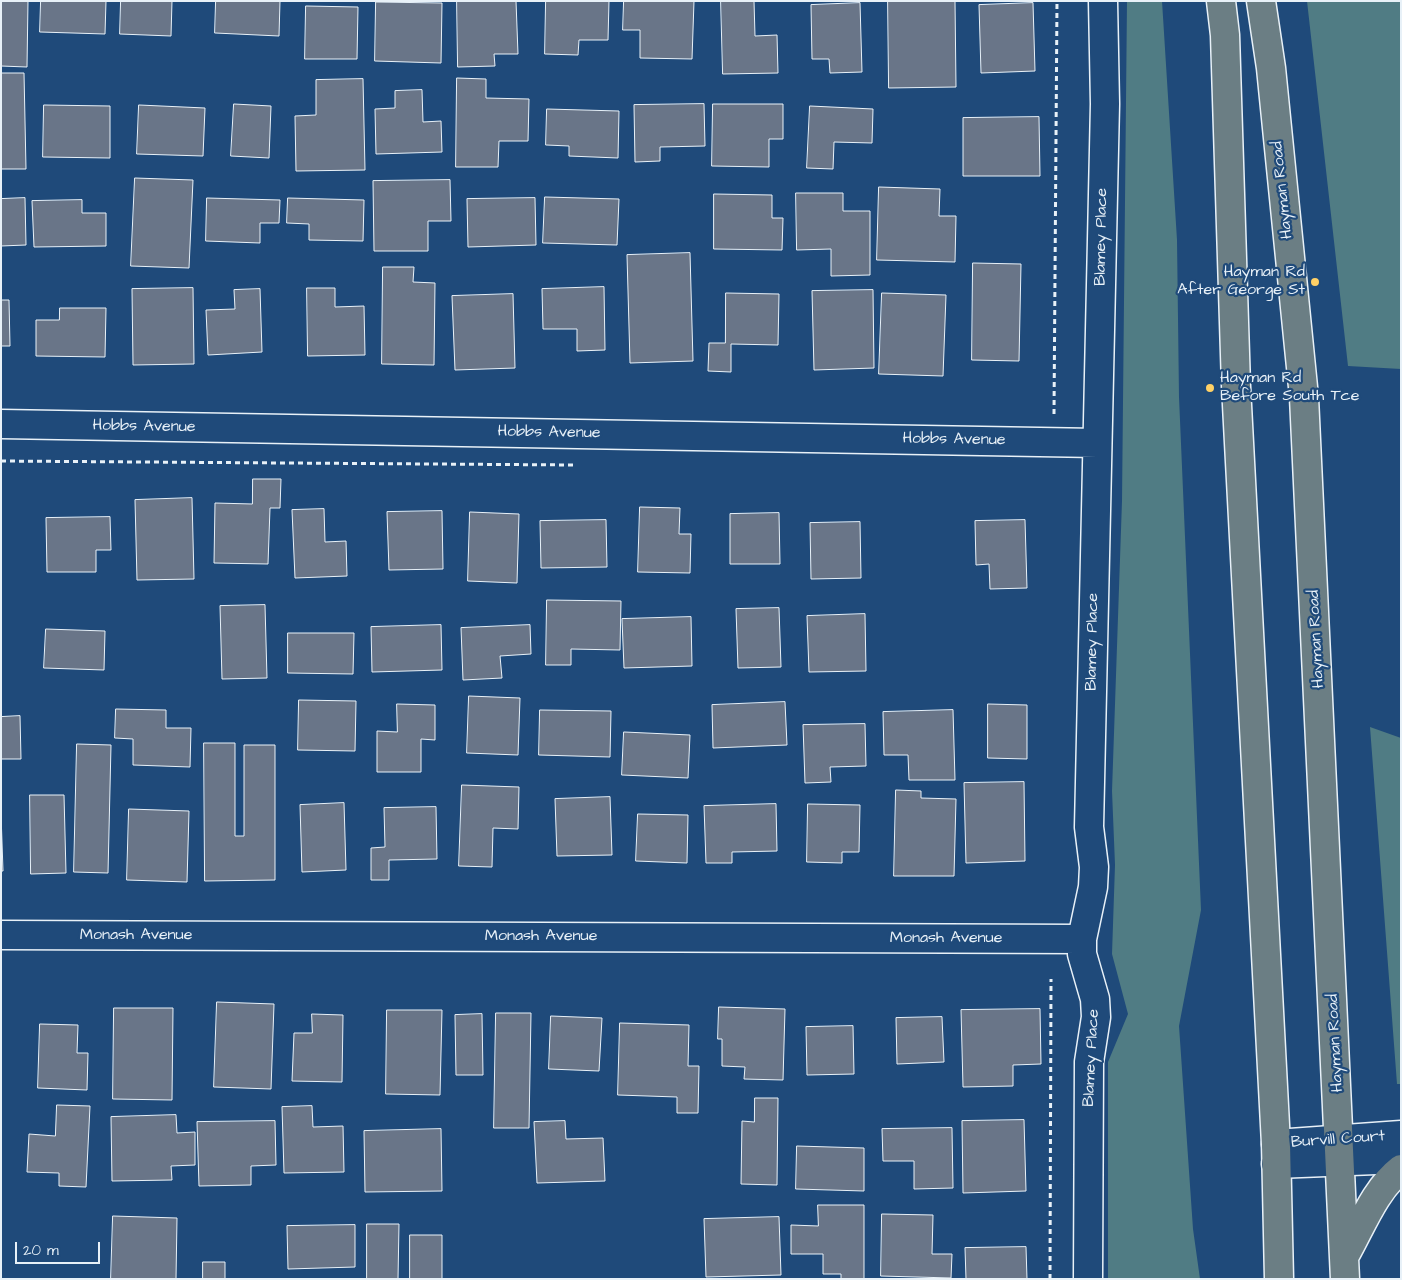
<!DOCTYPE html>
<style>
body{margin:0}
#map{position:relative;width:1402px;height:1280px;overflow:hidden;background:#1f4a7a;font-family:"Architects Daughter",sans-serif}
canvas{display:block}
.frame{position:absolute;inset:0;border:2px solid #e8f1f8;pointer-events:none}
.scale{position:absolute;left:15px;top:1242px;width:85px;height:22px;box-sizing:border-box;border:2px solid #e8f1f8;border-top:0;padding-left:6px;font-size:15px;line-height:18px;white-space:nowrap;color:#e8f1f8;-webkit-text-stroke:4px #1f4a7a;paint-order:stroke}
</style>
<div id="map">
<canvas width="1402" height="1280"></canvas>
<div class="frame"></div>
<div class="scale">20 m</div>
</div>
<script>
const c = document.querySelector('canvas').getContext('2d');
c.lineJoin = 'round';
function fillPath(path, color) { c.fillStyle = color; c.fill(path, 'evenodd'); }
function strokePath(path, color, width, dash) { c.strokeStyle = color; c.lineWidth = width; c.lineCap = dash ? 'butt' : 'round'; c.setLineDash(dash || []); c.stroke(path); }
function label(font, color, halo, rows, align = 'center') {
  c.font = font + ' "Architects Daughter",sans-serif'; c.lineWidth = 4.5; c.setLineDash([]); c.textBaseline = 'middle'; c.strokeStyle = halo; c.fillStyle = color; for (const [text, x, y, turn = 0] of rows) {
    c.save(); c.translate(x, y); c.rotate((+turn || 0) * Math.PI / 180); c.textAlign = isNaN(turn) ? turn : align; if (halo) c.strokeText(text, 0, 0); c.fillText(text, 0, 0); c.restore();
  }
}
fillPath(new Path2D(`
 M 1127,1 L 1162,1 L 1177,240 L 1179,397 L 1201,910 L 1179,1026 L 1193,1229 L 1200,1279 L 1108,1279 L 1108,1062 L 1128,1014 L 1112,954 L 1115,865 L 1112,791 L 1122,501 Z
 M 1307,1 L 1401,1 L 1401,369 L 1348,366 Z
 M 1370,727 L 1401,738 L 1401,1084 L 1397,1084 Z`), '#507c84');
const building = new Path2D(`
 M 1,1 L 28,1 L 27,67 L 1,66 Z
 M 41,1 L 106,1 L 105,34 L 40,32 Z
 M 121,1 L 172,1 L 171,36 L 120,34 Z
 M 216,1 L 280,1 L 279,36 L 215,33 Z
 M 457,1 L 516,1 L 518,54 L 494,54 L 495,66 L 458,67 Z
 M 546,1 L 609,1 L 608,40 L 579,40 L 578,55 L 545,54 Z
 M 624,1 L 694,1 L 692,59 L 640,58 L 640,30 L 623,30 Z
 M 721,1 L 754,1 L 755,36 L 777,35 L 778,73 L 723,74 Z
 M 888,1 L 955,1 L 956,87 L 889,88 Z
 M 376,2 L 442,3 L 441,63 L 375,61 Z
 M 860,3 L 862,72 L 830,73 L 829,59 L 812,59 L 811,5 Z
 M 1033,3 L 1035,71 L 981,73 L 979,5 Z
 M 306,6 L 358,7 L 357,59 L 305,59 Z
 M 1,73 L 24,73 L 26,169 L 1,169 Z
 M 457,78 L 486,79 L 486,98 L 529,99 L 528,141 L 499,141 L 498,167 L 456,167 Z
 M 363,79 L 365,170 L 296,171 L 295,116 L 316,115 L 316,80 Z
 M 422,90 L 423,122 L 441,121 L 442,152 L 376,154 L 375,109 L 395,108 L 395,91 Z
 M 234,104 L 271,106 L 269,158 L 231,156 Z
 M 704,104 L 705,146 L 660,147 L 660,161 L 635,162 L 634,105 Z
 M 713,104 L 783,104 L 783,139 L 769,139 L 769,167 L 712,166 Z
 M 44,105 L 110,106 L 110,158 L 43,157 Z
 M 139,105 L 205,108 L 203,156 L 137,154 Z
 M 810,106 L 873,109 L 872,143 L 834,142 L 833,169 L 807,168 Z
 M 547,109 L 619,111 L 618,158 L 569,156 L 569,146 L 546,145 Z
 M 1039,117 L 1040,176 L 963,176 L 963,118 Z
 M 135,178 L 193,180 L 189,268 L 131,266 Z
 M 450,180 L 451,221 L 428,221 L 428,251 L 374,251 L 373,181 Z
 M 879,187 L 940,189 L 939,216 L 956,216 L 955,262 L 877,260 Z
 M 796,193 L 843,193 L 843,211 L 870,211 L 870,275 L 831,276 L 831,249 L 797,250 Z
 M 714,194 L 772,195 L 772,218 L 783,218 L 782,250 L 714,249 Z
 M 545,197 L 619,199 L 617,245 L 543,243 Z
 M 25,198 L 26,245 L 1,246 L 1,199 Z
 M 207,198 L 280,200 L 279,223 L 260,223 L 260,243 L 206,241 Z
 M 288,198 L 364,200 L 363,241 L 309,240 L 309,224 L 287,223 Z
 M 535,198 L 536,245 L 468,247 L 467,199 Z
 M 82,200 L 82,213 L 106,213 L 106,246 L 34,247 L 32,201 Z
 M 690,253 L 693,361 L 630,363 L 627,255 Z
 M 973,263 L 1021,264 L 1019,361 L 972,360 Z
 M 383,267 L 414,267 L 413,282 L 435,283 L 434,365 L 382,364 Z
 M 604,287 L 605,350 L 577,351 L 577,329 L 543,329 L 542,289 Z
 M 193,288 L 194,364 L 133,365 L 132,289 Z
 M 307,288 L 335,288 L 335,307 L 364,306 L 365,355 L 308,356 Z
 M 260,289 L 262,352 L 208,355 L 206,310 L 235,309 L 234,290 Z
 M 873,290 L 874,368 L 814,370 L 812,291 Z
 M 726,293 L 779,294 L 778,345 L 731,344 L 731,372 L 708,371 L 709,343 L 725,343 Z
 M 882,293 L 946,295 L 943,376 L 879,374 Z
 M 513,294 L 515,368 L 455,370 L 452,296 Z
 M 1,300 L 9,300 L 10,346 L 1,346 Z
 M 60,308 L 106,308 L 105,357 L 36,356 L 36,320 L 59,320 Z
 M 253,479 L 281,479 L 280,508 L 270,508 L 268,564 L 214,563 L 215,503 L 252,504 Z
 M 192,498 L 194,579 L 137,580 L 135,500 Z
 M 640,507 L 680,508 L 679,534 L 691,534 L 690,573 L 638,572 Z
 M 324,509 L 325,542 L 346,541 L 347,576 L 295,578 L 292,510 Z
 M 442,511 L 443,569 L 389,570 L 387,512 Z
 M 470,512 L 519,514 L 517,583 L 468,581 Z
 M 779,513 L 780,564 L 730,564 L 730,514 Z
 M 110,517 L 111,550 L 96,550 L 96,572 L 47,572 L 46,518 Z
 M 606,520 L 607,567 L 541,568 L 540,521 Z
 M 1025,520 L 1027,588 L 990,589 L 989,564 L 976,565 L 975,521 Z
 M 860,522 L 861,578 L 811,579 L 810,523 Z
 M 547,600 L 621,601 L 620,650 L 571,649 L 571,665 L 546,665 Z
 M 265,605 L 267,678 L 222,679 L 220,606 Z
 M 779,608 L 781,667 L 738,668 L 736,609 Z
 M 865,614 L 866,671 L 809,672 L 807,616 Z
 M 691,617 L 692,666 L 624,668 L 622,619 Z
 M 441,625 L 442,670 L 372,672 L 371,627 Z
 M 530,625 L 531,654 L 500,656 L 502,678 L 463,680 L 461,628 Z
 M 46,629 L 105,631 L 104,670 L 44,668 Z
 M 288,633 L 354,633 L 353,674 L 288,673 Z
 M 469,696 L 520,698 L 518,755 L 467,753 Z
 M 299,700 L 356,701 L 355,751 L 298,750 Z
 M 785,702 L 787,745 L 713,748 L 712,705 Z
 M 397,704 L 435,705 L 435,740 L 421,739 L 421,772 L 377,772 L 377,731 L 397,732 Z
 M 988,704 L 1027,705 L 1027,759 L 988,758 Z
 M 116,709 L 166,710 L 166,728 L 191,728 L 190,767 L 133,765 L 133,739 L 115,738 Z
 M 540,710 L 611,711 L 610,757 L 539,755 Z
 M 953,710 L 955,780 L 909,780 L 908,755 L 884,755 L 883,712 Z
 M 20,716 L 21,759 L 1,759 L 1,717 Z
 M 865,724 L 866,766 L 830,767 L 831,782 L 805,783 L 803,725 Z
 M 624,732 L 690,735 L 688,778 L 622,775 Z
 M 204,743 L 235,743 L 235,836 L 244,836 L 244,745 L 275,745 L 275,880 L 205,881 Z
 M 77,744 L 111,745 L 108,873 L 74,872 Z
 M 1024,782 L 1025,861 L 966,863 L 964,783 Z
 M 462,785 L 519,787 L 518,829 L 493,828 L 492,867 L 459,866 Z
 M 896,790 L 921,791 L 921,798 L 956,799 L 954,876 L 894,876 Z
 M 30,795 L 64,795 L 66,873 L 31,874 Z
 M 610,797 L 612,855 L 557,856 L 555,799 Z
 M 344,803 L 346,870 L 302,872 L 300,805 Z
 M 776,804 L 777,851 L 732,852 L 732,863 L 706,863 L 704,806 Z
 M 808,804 L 860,805 L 859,852 L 842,852 L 842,863 L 807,862 Z
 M 436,807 L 437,859 L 389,860 L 389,880 L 371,880 L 371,848 L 385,847 L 384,808 Z
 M 129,809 L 189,811 L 187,882 L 127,880 Z
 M 1,814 L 3,871 L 1,871 Z
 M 638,814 L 688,815 L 687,863 L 636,861 Z
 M 217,1002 L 274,1004 L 271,1089 L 214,1087 Z
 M 719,1007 L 785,1009 L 783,1080 L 744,1079 L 745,1067 L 722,1066 L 722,1039 L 718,1039 Z
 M 114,1008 L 173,1008 L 172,1100 L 113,1099 Z
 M 1040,1009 L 1041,1064 L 1013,1065 L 1013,1086 L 963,1087 L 961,1010 Z
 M 387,1010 L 442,1010 L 440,1095 L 386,1094 Z
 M 496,1013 L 531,1013 L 529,1128 L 494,1128 Z
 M 312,1014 L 343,1015 L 342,1082 L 292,1081 L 294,1033 L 312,1033 Z
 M 482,1014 L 483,1075 L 456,1075 L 455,1015 Z
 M 551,1016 L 602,1018 L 599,1071 L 549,1069 Z
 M 942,1017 L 944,1062 L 897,1064 L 896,1018 Z
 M 620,1023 L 689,1025 L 688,1066 L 699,1066 L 698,1113 L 677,1113 L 677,1097 L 618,1095 Z
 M 40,1024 L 78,1025 L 77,1053 L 88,1053 L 87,1090 L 38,1088 Z
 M 853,1026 L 854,1074 L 807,1075 L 806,1027 Z
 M 755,1098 L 778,1098 L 777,1185 L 741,1184 L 742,1121 L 754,1122 Z
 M 57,1105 L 90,1106 L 86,1187 L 59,1186 L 59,1173 L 27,1172 L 29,1134 L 55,1136 Z
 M 312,1106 L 313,1127 L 343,1126 L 344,1172 L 284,1173 L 282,1107 Z
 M 176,1115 L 177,1133 L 195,1132 L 195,1165 L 171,1166 L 172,1180 L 112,1181 L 111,1117 Z
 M 1024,1120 L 1026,1191 L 963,1193 L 962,1121 Z
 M 275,1121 L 276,1165 L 251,1166 L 251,1185 L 199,1186 L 197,1122 Z
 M 565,1121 L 566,1139 L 603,1138 L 605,1181 L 537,1183 L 534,1122 Z
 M 952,1128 L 953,1188 L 914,1189 L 914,1161 L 883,1161 L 882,1129 Z
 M 441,1129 L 442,1191 L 365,1192 L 364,1131 Z
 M 797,1146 L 864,1148 L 864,1191 L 796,1189 Z
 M 818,1205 L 864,1205 L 864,1279 L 841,1279 L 841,1274 L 823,1274 L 823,1254 L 791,1254 L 791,1225 L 818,1226 Z
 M 882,1214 L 933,1215 L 932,1254 L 952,1254 L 951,1278 L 881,1276 Z
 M 113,1216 L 177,1218 L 176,1279 L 111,1279 Z
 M 779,1217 L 781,1275 L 706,1277 L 704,1219 Z
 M 367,1224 L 399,1224 L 398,1279 L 367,1279 Z
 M 355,1225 L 355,1267 L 288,1269 L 287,1226 Z
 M 410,1235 L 442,1235 L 442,1279 L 410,1279 Z
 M 1026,1247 L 1027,1279 L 966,1279 L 965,1248 Z
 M 203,1262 L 225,1262 L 225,1279 L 203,1279 Z`);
fillPath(building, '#697588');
strokePath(building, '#e8f1f8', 1);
const street = new Path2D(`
 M 1,424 L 1097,443
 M 1,935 L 1082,939
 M 1276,1144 L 1401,1135
 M 1276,1164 L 1401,1159
 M 1088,1279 L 1089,1062 L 1096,1017 L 1095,999 L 1082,954 L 1082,939 L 1093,887 L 1094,867 L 1089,827 L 1105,104 L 1103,1`);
const primary = new Path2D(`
 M 1221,1 L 1225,35 L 1236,386 L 1276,1144 L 1279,1279
 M 1261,1 L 1271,68 L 1304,397 L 1345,1279
 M 1345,1255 C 1361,1227 1375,1189 1401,1169`);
strokePath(street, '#e8f1f8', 31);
strokePath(primary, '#e8f1f8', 31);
strokePath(new Path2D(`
 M 1054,414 L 1057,1
 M 1,461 L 576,465
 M 1050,1279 L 1051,979`), '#e8f1f8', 3, [5, 4]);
strokePath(street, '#1f4a7a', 28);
strokePath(primary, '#6b7e84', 28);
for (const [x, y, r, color] of [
 [1315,282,5,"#ffd166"],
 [1210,388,5,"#ffd166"]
]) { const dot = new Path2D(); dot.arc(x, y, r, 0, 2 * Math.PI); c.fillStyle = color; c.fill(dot); strokePath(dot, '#1f4a7a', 2); }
label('16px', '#e8f1f8', '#1f4a7a', [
 ["Hayman Road",1283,190,-96],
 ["Blamey Place",1102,237,-89],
 ["Hobbs Avenue",144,427,1],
 ["Hobbs Avenue",549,433,1],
 ["Hobbs Avenue",954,440,1],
 ["Hayman Road",1317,639,-93],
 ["Blamey Place",1093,642,-89],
 ["Monash Avenue",136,936],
 ["Monash Avenue",541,937],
 ["Monash Avenue",946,939],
 ["Hayman Road",1336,1043,-93],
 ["Blamey Place",1092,1058,-87],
 ["Burvill Court",1338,1140,-4]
]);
label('16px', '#e8f1f8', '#1f4a7a', [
 ["Hayman Rd",1305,273],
 ["After George St",1305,291],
 ["Hayman Rd",1220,379,"left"],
 ["Before South Tce",1220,397,"left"]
], 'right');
</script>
